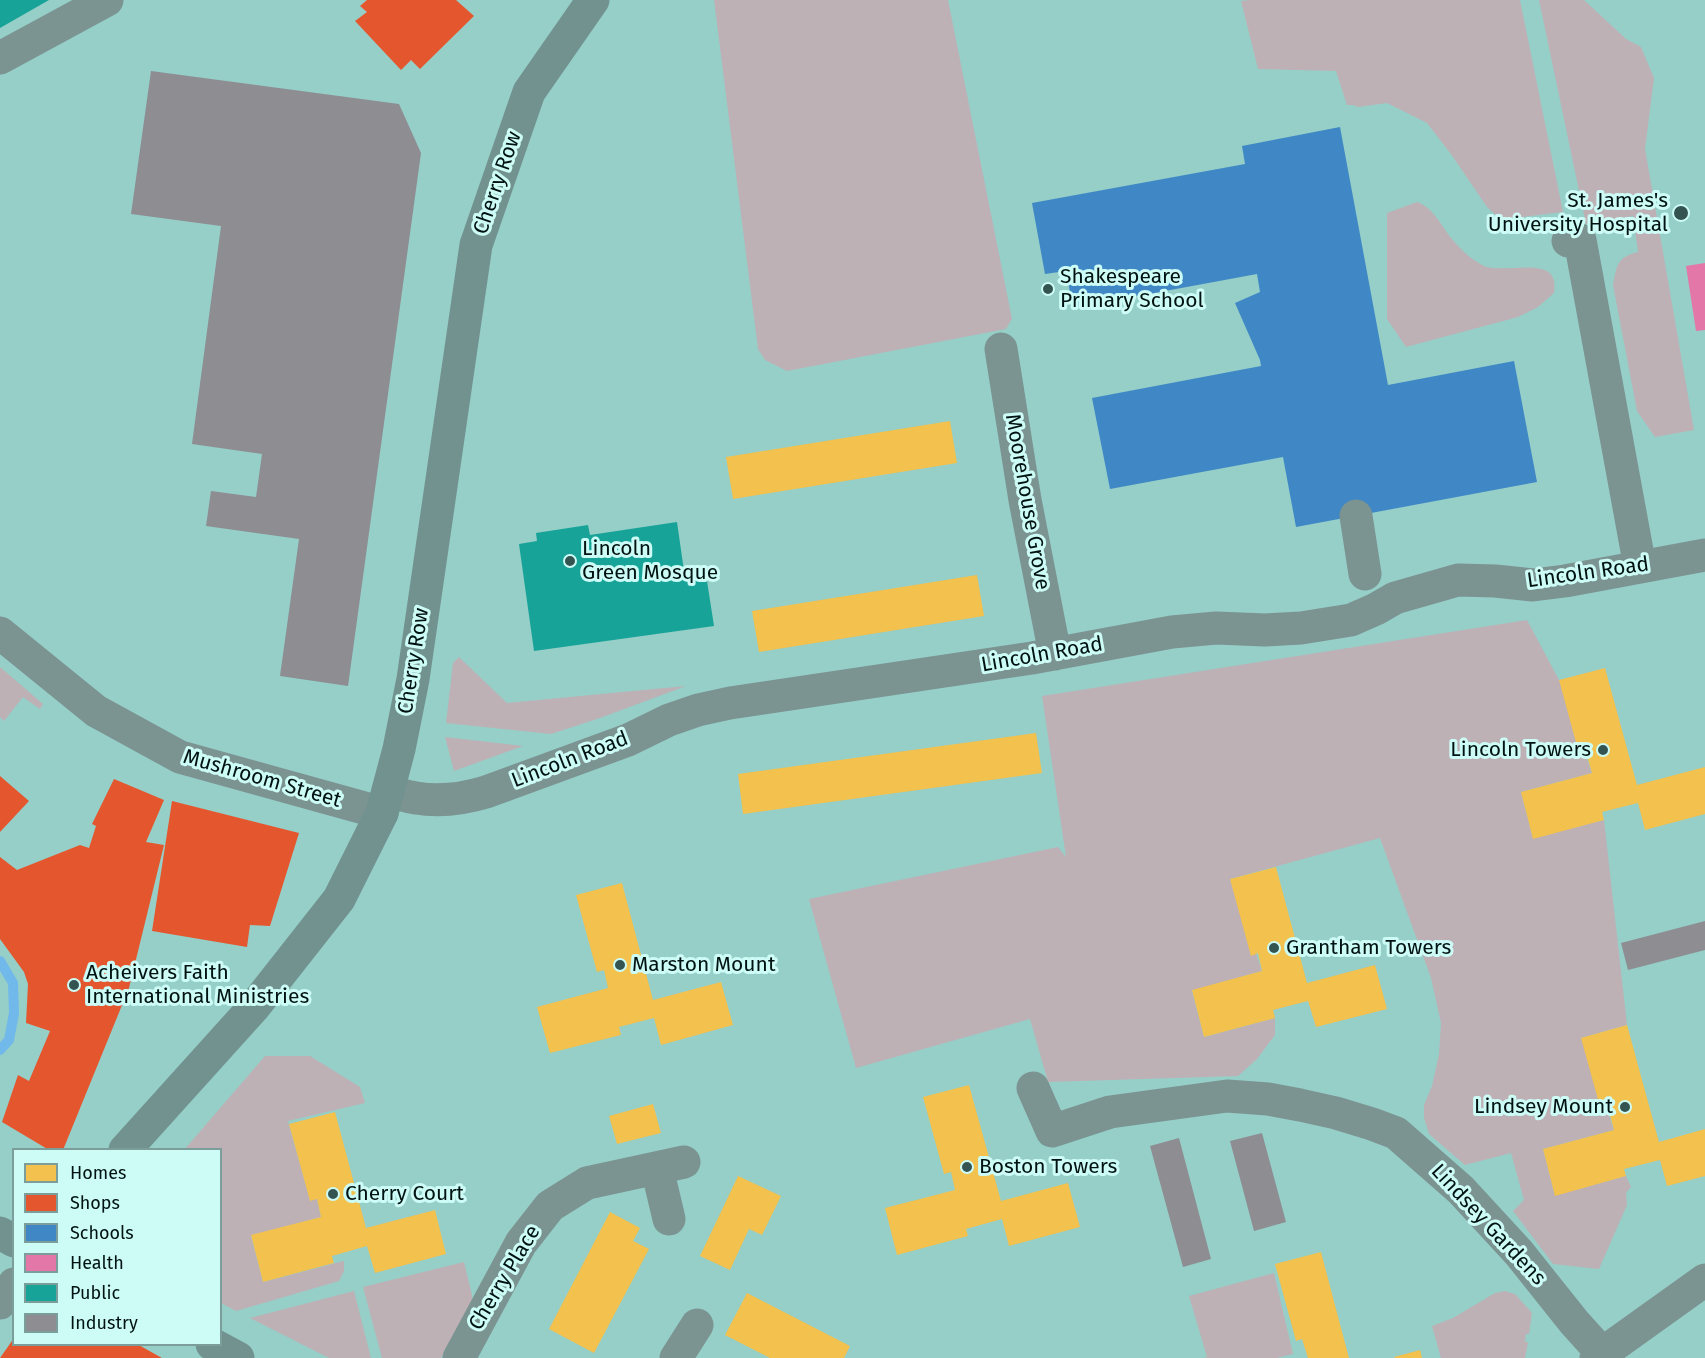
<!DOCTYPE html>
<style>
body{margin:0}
#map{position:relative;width:1705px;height:1358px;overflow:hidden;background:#96cec8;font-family:"Fira Sans",sans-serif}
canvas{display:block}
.legend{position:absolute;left:12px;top:1148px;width:210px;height:198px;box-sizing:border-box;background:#cdfcf7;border:2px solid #7b9e9b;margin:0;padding:8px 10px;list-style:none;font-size:18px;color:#001211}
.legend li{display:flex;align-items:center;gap:12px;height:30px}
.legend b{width:30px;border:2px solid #7b9e9b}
</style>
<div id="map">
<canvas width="1705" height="1358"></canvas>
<ul class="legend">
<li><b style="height:16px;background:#f2c14e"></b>Homes</li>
<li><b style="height:16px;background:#e4572e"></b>Shops</li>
<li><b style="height:16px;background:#3f88c5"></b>Schools</li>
<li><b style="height:16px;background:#e377a8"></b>Health</li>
<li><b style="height:16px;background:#17a398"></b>Public</li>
<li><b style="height:16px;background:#8d8d92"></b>Industry</li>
</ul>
</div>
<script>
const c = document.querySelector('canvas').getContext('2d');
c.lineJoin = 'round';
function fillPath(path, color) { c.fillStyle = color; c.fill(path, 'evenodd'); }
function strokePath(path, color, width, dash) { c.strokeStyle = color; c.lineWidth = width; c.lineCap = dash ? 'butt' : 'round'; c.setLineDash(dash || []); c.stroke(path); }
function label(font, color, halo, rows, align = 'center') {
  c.font = font + ' "Fira Sans",sans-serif'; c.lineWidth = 6; c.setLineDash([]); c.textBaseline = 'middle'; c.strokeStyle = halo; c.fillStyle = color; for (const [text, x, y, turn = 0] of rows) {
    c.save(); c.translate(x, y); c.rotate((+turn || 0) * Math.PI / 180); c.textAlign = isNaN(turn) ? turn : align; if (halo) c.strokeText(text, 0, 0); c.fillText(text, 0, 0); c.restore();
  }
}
fillPath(new Path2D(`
 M 714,0 L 948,0 L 1012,319 L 1006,329 L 787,371 L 765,360 L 758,349 Z
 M 1249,0 L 1520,0 L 1563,212 L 1514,218 L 1503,218 L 1497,216 L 1487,207 L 1451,154 L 1427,123 L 1387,103 L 1358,107 L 1353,105 L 1347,105 L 1336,71 L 1258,69 L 1241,1 Z
 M 1539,0 L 1584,0 L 1626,39 L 1641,47 L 1654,78 L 1645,149 L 1694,430 L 1655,437 L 1637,411 L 1613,285 C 1617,265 1617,257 1638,252 L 1633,216 L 1586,224 Z
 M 1417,202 C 1434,208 1441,226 1452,239 C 1461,250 1472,260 1484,266 C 1507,275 1561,252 1554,293 L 1538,307 L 1518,317 L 1406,347 L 1387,319 L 1387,213 Z
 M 1527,620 L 1559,680 L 1592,773 L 1521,792 L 1533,838 L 1604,820 L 1627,1025 L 1581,1038 L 1614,1130 L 1543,1149 L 1555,1195 L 1626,1176 L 1631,1187 L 1626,1193 L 1627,1205 L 1599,1269 L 1553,1264 L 1513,1211 L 1524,1200 L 1511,1153 L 1465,1165 L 1429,1134 L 1424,1118 L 1424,1105 L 1432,1086 L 1439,1054 L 1441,1023 L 1431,978 L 1380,838 L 1230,879 L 1262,971 L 1192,991 L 1204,1037 L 1275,1018 L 1275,1035 L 1257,1059 L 1238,1076 L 1048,1082 L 1030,1019 L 856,1068 L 809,899 L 1058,847 L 1066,857 L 1042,696 Z
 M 459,657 L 507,703 L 686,686 L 600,718 L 551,734 L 446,723 L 453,663 Z
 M 0,667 L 43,704 L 40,709 L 23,697 L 4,721 L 0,717 Z
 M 445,737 L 523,746 L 454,771 Z
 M 265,1056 L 310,1056 L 360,1087 L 365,1103 L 288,1121 L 310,1200 L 317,1199 L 321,1217 L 251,1236 L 263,1282 L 344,1261 L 344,1271 L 339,1281 L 236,1311 L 221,1303 L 220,1150 L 184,1150 Z
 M 464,1262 L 472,1295 L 472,1301 L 441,1358 L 382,1358 L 363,1287 Z
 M 1274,1273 L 1293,1354 L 1277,1358 L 1203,1358 L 1207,1357 L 1189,1296 Z
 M 354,1291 L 371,1358 L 329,1358 L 250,1318 Z
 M 1505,1291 L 1515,1294 L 1532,1313 L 1529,1334 L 1526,1334 L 1525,1342 L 1528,1342 L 1525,1358 L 1441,1358 L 1432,1326 L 1453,1318 L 1495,1293 Z`), '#beb1b5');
fillPath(new Path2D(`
 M 950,421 L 957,463 L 733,499 L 726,457 Z
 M 977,575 L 984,616 L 759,652 L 752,611 Z
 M 1605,668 L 1637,785 L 1705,767 L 1705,814 L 1645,830 L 1638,803 L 1602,812 L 1604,820 L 1533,839 L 1521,792 L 1592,773 L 1587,756 L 1580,757 L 1559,680 Z
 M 1036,733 L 1042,773 L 743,814 L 738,774 Z
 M 1276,867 L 1307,983 L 1375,965 L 1387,1009 L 1316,1027 L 1308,1001 L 1273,1010 L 1275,1018 L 1204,1037 L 1192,990 L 1262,971 L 1258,953 L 1251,956 L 1230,879 Z
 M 622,883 L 653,1000 L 721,982 L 733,1025 L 661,1045 L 654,1018 L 619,1027 L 621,1035 L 550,1053 L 537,1007 L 608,988 L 604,970 L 597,972 L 576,895 Z
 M 1627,1025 L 1659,1142 L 1705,1129 L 1705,1176 L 1667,1186 L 1660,1160 L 1624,1169 L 1626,1176 L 1555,1196 L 1543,1149 L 1614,1130 L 1609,1112 L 1602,1114 L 1581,1038 Z
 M 969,1085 L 1001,1201 L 1068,1183 L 1080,1227 L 1009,1246 L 1002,1219 L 966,1229 L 968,1236 L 897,1255 L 885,1208 L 955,1190 L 951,1172 L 944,1174 L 923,1097 Z
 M 653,1104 L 661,1133 L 617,1144 L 609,1116 Z
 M 335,1112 L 366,1228 L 435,1210 L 446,1254 L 375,1273 L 367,1246 L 332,1256 L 334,1263 L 263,1282 L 251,1235 L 321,1217 L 317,1199 L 310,1201 L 289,1124 Z
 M 738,1176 L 781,1196 L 762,1235 L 749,1229 L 730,1270 L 700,1256 Z
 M 610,1212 L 640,1228 L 633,1241 L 649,1249 L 594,1353 L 549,1329 Z
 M 1321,1252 L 1341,1328 L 1349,1358 L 1308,1358 L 1302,1339 L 1296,1341 L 1275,1264 Z
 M 747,1293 L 850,1346 L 844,1358 L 770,1358 L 725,1335 Z
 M 1420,1350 L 1422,1358 L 1395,1358 L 1394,1357 Z`), '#f2c14e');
fillPath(new Path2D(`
 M 367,0 L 456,0 L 474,16 L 420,69 L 411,60 L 401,70 L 355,21 L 367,12 L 360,6 Z
 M 0,776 L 29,801 L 0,832 Z
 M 114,779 L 164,800 L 146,842 L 164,845 L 129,988 L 63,1150 L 49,1150 L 2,1122 L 18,1075 L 29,1081 L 50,1031 L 26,1023 L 28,984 L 24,972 L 0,939 L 0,857 L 17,870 L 80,845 L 89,848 L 96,826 L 92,824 Z
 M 172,801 L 299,833 L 270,926 L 250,925 L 247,947 L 152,931 Z
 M 14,1338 L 14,1344 L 137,1344 L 162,1358 L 0,1358 Z`), '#e4572e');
fillPath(new Path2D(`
 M 1340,127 L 1388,385 L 1514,361 L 1537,482 L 1296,527 L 1283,457 L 1110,489 L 1092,398 L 1261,366 L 1260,360 L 1235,303 L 1260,292 L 1257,274 L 1073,308 L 1066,271 L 1045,274 L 1032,203 L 1245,164 L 1242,146 Z`), '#3f88c5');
fillPath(new Path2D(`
 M 1705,263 L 1705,330 L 1696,331 L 1686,266 Z`), '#e377a8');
fillPath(new Path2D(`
 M 0,0 L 49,0 L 0,28 Z
 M 677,522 L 684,571 L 705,568 L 714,626 L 534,651 L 519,544 L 537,541 L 536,533 L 588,525 L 590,535 Z`), '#17a398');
fillPath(new Path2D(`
 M 151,71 L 399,104 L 421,153 L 348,686 L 280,676 L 299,539 L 206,526 L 211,491 L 256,497 L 262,454 L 192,444 L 221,226 L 131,214 Z
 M 1705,921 L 1705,950 L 1628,970 L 1621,943 Z
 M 1262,1133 L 1286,1222 L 1254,1231 L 1230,1141 Z
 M 1179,1138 L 1211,1259 L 1183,1267 L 1150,1146 Z`), '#8d8d92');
strokePath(new Path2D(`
 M 0,961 L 13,983 L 14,1013 L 9,1040 L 0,1050`), '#70b9ea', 10);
strokePath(new Path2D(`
 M 0,58 L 107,0
 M 1568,241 L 1580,240 L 1640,567
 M 1001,349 L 1025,500 L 1055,654
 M 1356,516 L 1365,574
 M 0,633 L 96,711 L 180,757 L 382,813
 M 388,791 C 397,793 406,797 416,798 C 440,802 463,799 486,792 L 628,740 L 669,720 L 698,710 L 730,703 L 1032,658 L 1172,632 L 1216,628 L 1265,630 L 1301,628 L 1351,620 L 1376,609 L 1395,598 L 1458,580 L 1495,581 L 1533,585 L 1565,581 L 1705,555
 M 1033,1088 L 1052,1131 L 1110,1112 L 1227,1096 L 1268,1099 L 1300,1105 L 1336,1113 L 1372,1124 L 1396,1133 L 1461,1190 L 1519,1253 L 1574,1322 L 1602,1353
 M 657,1168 L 669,1219
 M 0,1303 L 14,1284
 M 459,1358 L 521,1243 L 550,1206 L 587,1183 L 684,1162
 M 676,1358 L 697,1325
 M 1596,1358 L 1705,1280`), '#7b9391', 33);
strokePath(new Path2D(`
 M 125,1150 L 254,1007 L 339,899 L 382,813 L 399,749 L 413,679 L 476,245 L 529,92 L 593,0
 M 0,1233 L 14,1241
 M 212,1344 L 238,1358`), '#72928f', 33);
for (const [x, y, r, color] of [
 [1681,213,8,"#345451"],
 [1048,289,6,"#345451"],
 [570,561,6,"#345451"],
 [1603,750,6,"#345451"],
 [1274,948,6,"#345451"],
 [620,965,6,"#345451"],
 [74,985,6,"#345451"],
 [1625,1107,6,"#345451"],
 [967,1167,6,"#345451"],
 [333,1194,6,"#345451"]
]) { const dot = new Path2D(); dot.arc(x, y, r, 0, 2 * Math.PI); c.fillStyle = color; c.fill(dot); strokePath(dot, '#cdfcf7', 2); }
label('21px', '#001211', '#cdfcf7', [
 ["Cherry Row",498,183,-71],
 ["Moorehouse Grove",1027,502,80],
 ["Lincoln Road",1588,573,-8],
 ["Lincoln Road",1042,655,-10],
 ["Cherry Row",414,661,-81],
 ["Lincoln Road",570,760,-21],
 ["Mushroom Street",262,779,16],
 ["Lindsey Gardens",1488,1225,47],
 ["Cherry Place",505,1278,-59]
]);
label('21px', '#001211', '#cdfcf7', [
 ["St. James's",1668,201,"right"],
 ["University Hospital",1668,225,"right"],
 ["Shakespeare",1060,277],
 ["Primary School",1060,301],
 ["Lincoln",582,549],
 ["Green Mosque",582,573],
 ["Lincoln Towers",1591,750,"right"],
 ["Grantham Towers",1286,948],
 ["Marston Mount",632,965],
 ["Acheivers Faith",86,973],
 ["International Ministries",86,997],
 ["Lindsey Mount",1613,1107,"right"],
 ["Boston Towers",979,1167],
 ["Cherry Court",345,1194]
], 'left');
</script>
